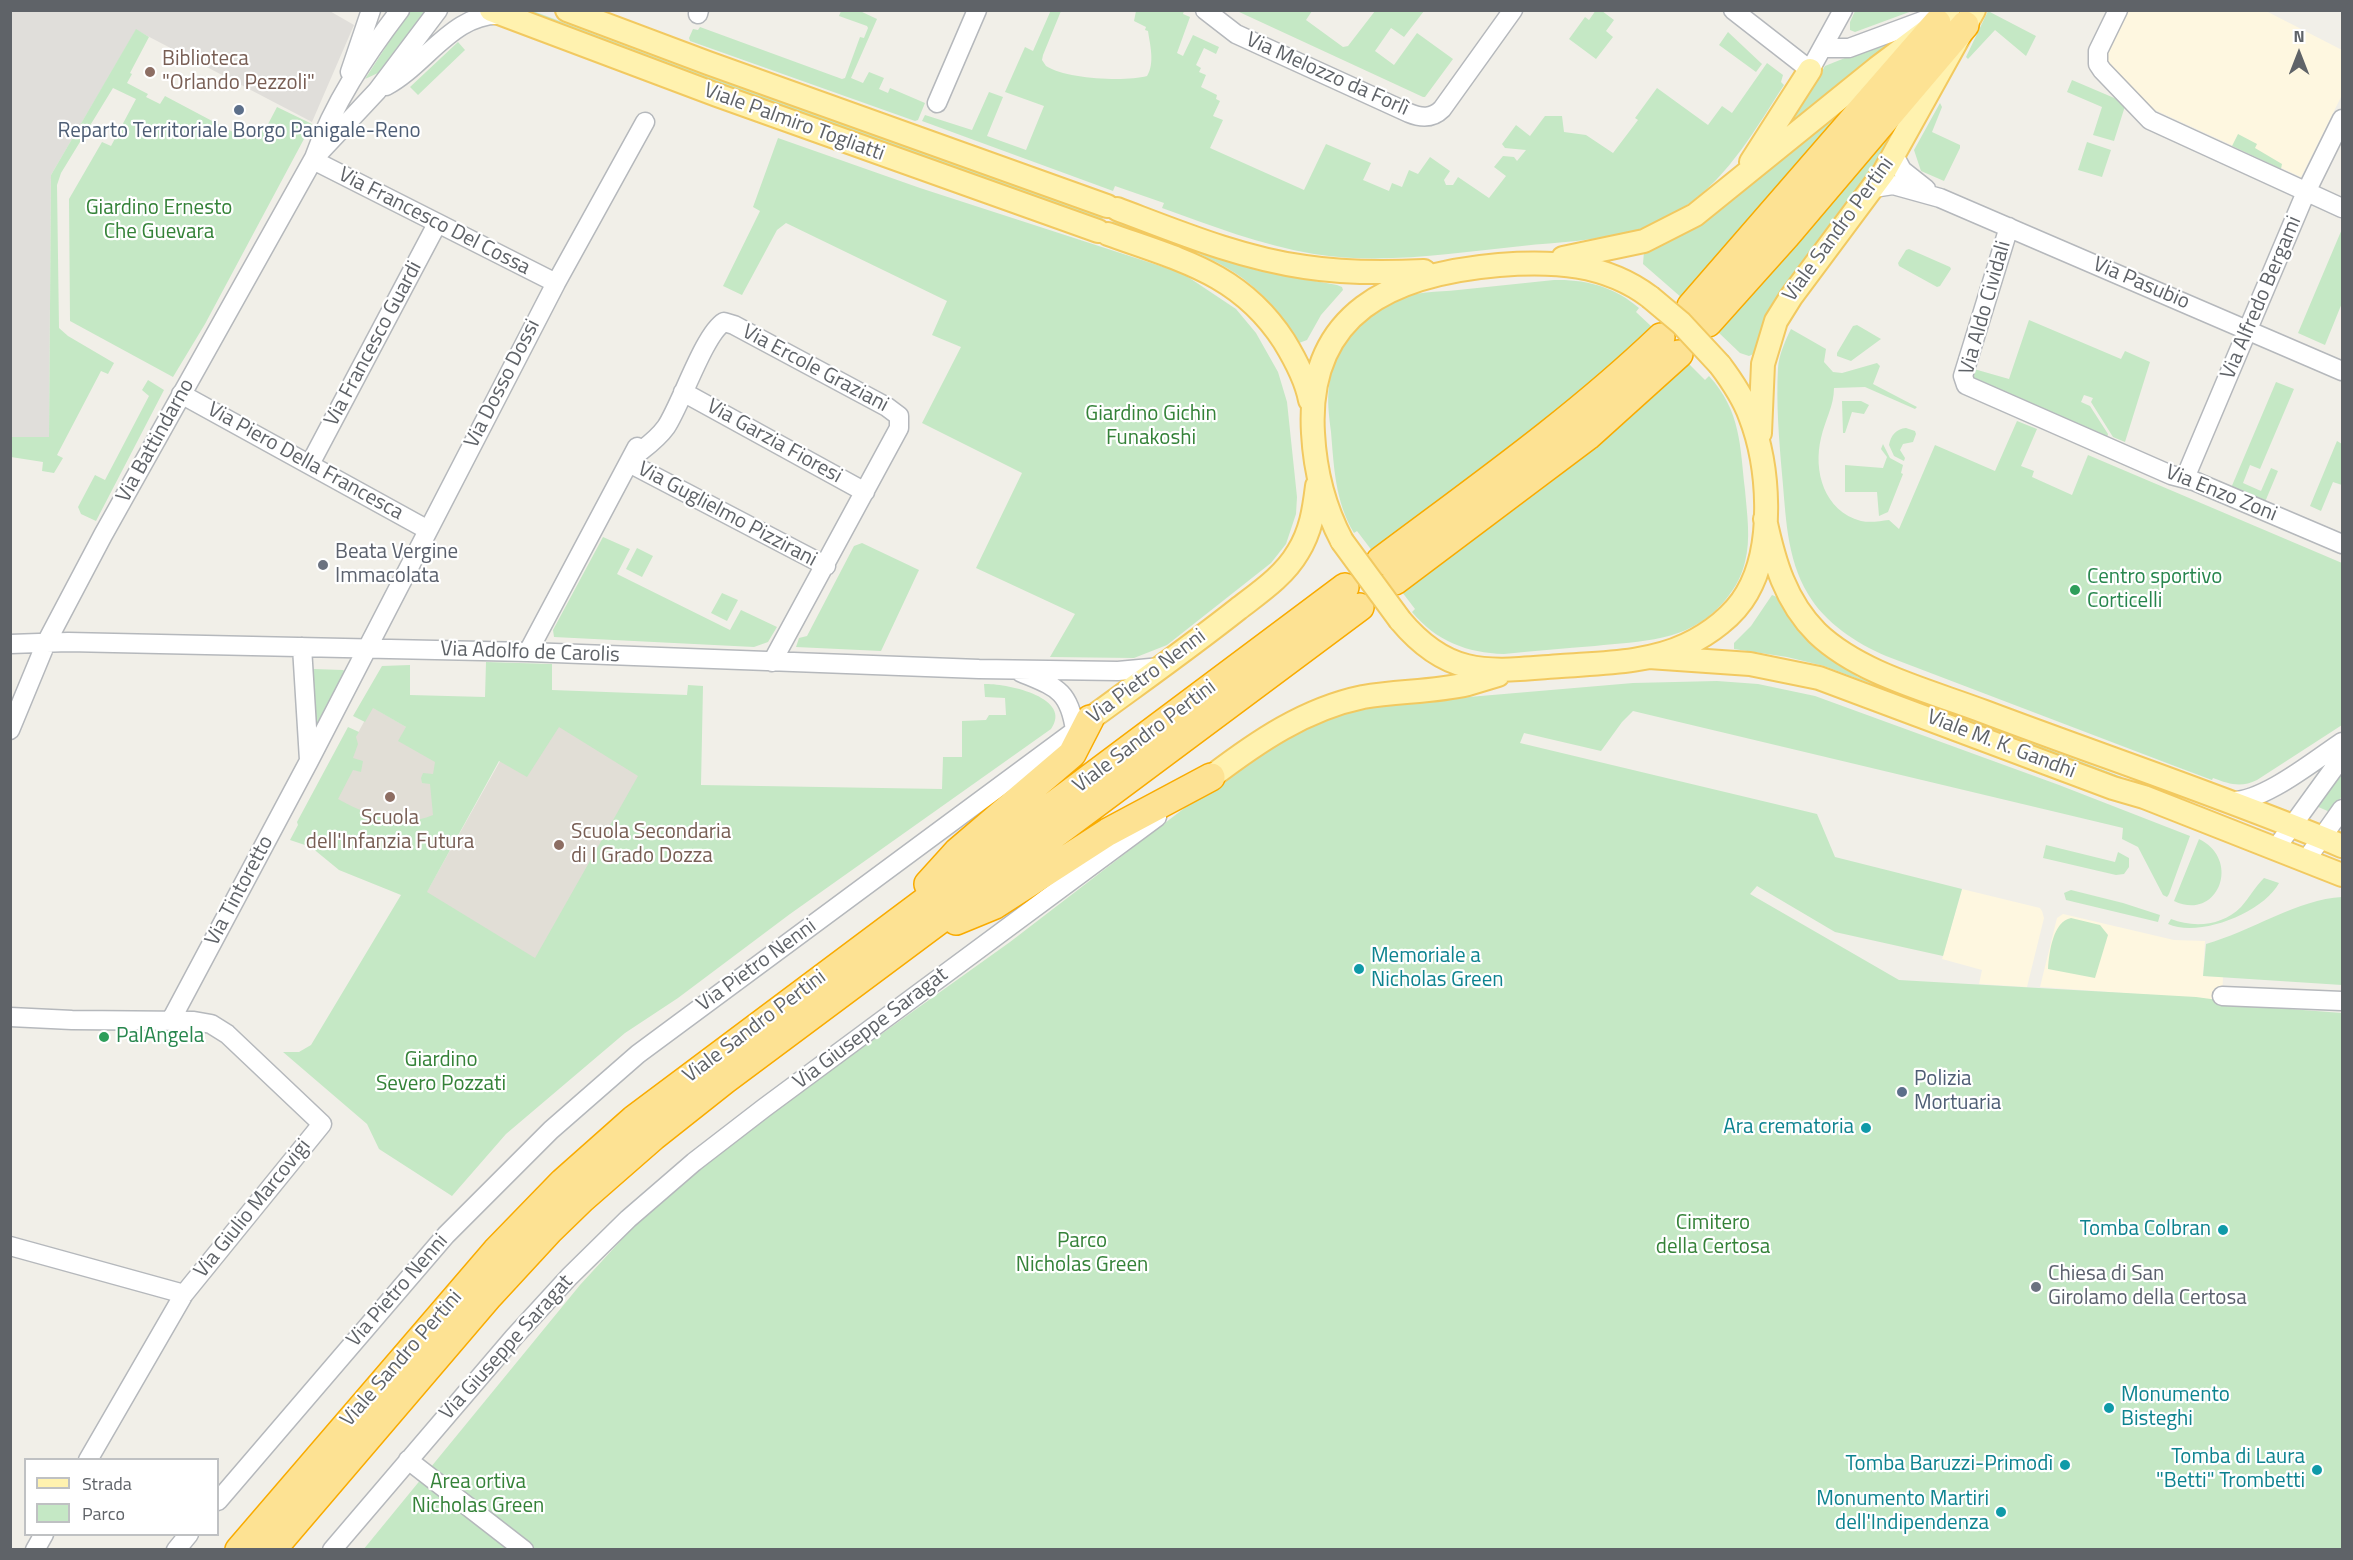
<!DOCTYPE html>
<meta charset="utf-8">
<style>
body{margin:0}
#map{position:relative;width:2353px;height:1560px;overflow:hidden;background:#f1efe8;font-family:"Titillium Web",sans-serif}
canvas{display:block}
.frame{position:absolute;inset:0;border:12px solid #5f6368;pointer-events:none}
.legend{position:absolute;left:24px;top:1458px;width:195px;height:78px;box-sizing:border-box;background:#fff;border:2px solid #bfc1c3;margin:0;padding:8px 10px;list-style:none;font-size:18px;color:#5f6368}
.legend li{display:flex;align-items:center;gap:12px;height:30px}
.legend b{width:30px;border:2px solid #bfc1c3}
.north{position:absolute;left:2269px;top:24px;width:60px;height:60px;-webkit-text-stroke:4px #fff;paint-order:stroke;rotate:0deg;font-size:16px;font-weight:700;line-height:24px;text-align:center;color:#5f6368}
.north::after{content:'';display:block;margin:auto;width:21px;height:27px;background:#5f6368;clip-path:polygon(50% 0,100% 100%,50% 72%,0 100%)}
</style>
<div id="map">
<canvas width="2353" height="1560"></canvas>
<div class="frame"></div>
<ul class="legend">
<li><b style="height:8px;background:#fff2af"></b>Strada</li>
<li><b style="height:16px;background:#c5e8c5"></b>Parco</li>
</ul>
<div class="north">N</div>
</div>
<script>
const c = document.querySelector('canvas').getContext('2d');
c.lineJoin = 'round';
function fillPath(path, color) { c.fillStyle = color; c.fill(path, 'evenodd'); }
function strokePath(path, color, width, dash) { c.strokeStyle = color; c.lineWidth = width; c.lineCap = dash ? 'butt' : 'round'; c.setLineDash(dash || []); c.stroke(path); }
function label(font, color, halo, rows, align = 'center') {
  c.font = font + ' "Titillium Web",sans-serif'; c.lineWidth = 4.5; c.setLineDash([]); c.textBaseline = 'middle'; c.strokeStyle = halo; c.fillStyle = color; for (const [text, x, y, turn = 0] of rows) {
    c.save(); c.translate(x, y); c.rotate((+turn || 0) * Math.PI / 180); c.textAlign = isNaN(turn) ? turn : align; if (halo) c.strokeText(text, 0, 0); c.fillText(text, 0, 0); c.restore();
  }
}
fillPath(new Path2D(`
 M 2127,11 L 2266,11 L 2342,50 L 2342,95 L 2301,177 L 2142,104 L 2106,66 L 2106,53 Z
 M 1962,889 L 2040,908 L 2042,911 L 2044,918 L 2027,987 L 1979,984 L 1982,970 L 1942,959 Z
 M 2063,914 L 2174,940 L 2205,941 L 2203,976 L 2223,977 L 2222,1000 L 2040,987 L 2056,922 L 2057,918 Z`), '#fef7e0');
fillPath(new Path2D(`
 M 328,10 L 354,25 L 312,122 L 136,30 L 51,175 L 49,437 L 11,437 L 11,11 Z`), '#e0deda');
fillPath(new Path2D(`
 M 532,704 L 658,727 L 575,994 L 406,929 Z
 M 372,707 L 473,766 L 419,862 L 307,827 Z`), '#e1ded6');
fillPath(new Path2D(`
 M 1051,10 L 1061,11 L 1043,55 L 1042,60 L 1046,66 C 1066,79 1125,82 1147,76 C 1155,63 1150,45 1148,31 L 1145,30 L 1146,27 L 1134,21 L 1136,11 L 1184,11 L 1183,14 L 1190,17 L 1177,53 L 1183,56 L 1193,35 L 1219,47 L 1216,54 L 1204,48 L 1196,65 L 1201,68 L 1199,72 L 1206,75 L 1201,87 L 1217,95 L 1216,99 L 1220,101 L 1213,116 L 1223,120 L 1210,148 L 1304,190 L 1326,144 L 1371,163 L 1363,180 L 1389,191 L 1392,183 L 1402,187 L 1409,170 L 1418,174 L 1430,157 L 1450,171 L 1444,180 L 1446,185 L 1453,185 L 1458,177 L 1489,198 L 1506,176 L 1494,167 L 1503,156 L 1514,157 L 1517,161 L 1526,150 L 1505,148 L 1502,144 L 1516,125 L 1530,136 L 1545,116 L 1562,116 L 1564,132 L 1586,135 L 1613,153 L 1638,120 L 1635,118 L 1657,88 L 1708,125 L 1722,106 L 1732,113 L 1767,63 L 1783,75 L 1781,82 L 1784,85 C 1756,128 1730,175 1687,205 C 1670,216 1650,227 1630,232 C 1595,241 1558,242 1522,246 C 1454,253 1382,265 1314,254 C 1261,245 1212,226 1162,208 L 1164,203 L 1115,186 L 1113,191 L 1105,188 L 922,121 L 925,115 L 972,130 L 989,92 L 1003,97 L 987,136 L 1026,150 L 1044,106 L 1005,92 L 1025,47 L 1033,51 Z
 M 1596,10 L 1602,11 L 1614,20 L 1606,31 L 1613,37 L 1596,59 L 1569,39 L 1585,17 L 1589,20 Z
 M 409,11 L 425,11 L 378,73 L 365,79 Z
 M 525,11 L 533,11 L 704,75 L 1103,217 L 1102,220 L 703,77 Z
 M 841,11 L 860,11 L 877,19 L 851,78 L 863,83 L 869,72 L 884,78 L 879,89 L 888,93 L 890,88 L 925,103 L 918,120 L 915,121 L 690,41 L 689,38 L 693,29 L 698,30 L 700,27 L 842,79 L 845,78 L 860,37 L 864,38 L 868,28 L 867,26 L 839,16 Z
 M 1237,11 L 1312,11 L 1306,20 L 1343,47 L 1348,46 L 1375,11 L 1424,11 L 1404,37 L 1391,28 L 1375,51 L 1394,65 L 1417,33 L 1453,59 L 1425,97 L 1423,97 Z
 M 1855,11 L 1855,10 L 1912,11 L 1855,32 L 1850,30 L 1850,22 Z
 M 1988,11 L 2036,36 L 2026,56 L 1995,30 L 1968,59 L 1966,57 Z
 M 136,29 L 149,37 L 130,73 L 132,74 L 127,83 L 148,94 L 146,97 L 160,104 L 165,96 L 248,140 L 257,124 L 266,128 L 277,107 L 312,124 L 205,324 L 173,377 L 70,321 L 69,199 L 102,142 L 111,146 L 136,99 L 113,88 L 61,173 L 57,185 L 59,328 L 68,336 L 114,363 L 108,374 L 101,371 L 57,455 L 63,458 L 54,473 L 42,471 L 43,462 L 11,457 L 10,437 L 49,437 L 51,175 Z
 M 1728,32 L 1762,64 L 1756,72 L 1719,45 Z
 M 1892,39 L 1897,39 L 1784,131 L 1825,66 Z
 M 458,42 L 465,50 L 418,95 L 410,87 Z
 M 2072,80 L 2126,103 L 2114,141 L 2093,135 L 2102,107 L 2067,92 Z
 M 1852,101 L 1682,298 L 1643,264 L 1644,251 Z
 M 1940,103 L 1942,107 L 1932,132 L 1960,145 L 1960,148 L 1944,181 L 1921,171 L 1914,150 Z
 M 1896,127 L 1899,128 L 1756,353 L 1749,356 L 1740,353 L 1718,332 Z
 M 2238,134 L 2257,144 L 2255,148 L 2282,164 L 2281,169 L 2232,146 Z
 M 778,138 L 920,188 L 1182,273 L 1236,309 L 1256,333 L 1278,372 L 1287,402 L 1297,497 L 1296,514 L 1286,544 L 1271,563 L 1167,645 L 1134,658 L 1050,657 L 1075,614 L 976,568 L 1022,473 L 922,423 L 961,347 L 932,335 L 947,301 L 786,223 L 777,230 L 742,295 L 723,286 L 760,211 L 753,207 Z
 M 2087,142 L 2111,150 L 2102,177 L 2078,170 Z
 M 1113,221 L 1256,270 L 1337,285 L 1342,287 L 1343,290 L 1321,315 L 1307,340 L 1299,343 C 1285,325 1275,307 1259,292 C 1220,254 1162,241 1112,223 Z
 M 2342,229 L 2342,303 L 2325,345 L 2298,333 Z
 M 1909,249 L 1950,267 L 1951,269 L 1940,286 L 1937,287 L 1899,266 L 1898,263 L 1906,250 Z
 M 1554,280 C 1586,279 1615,287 1639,308 L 1636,312 L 1652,327 C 1568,412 1468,481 1373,552 L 1357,531 L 1354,533 C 1335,501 1334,467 1331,432 C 1329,416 1327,401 1329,386 C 1334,346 1361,318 1396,300 C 1414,291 1438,292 1458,290 C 1490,287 1522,283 1554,280 Z
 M 2029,320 L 2121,359 L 2125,351 L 2150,362 L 2125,442 L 2113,437 L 2091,402 L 2093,398 L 2084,395 L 2081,402 L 2090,406 L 2108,434 L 2107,438 L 1972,379 L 1974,369 L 2009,379 Z
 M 1857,325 L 1881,339 L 1851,361 L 1837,356 L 1837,353 L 1853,326 Z
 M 1791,329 L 1826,349 L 1824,362 L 1833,372 L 1842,373 L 1877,363 L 1880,366 L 1873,384 L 1917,407 L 1915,409 L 1865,387 L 1834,388 C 1834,406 1825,420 1821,438 C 1813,471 1824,511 1861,521 C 1871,523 1880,521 1889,520 L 1899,529 L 1935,445 L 1995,471 L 2017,421 L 2037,429 L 2021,466 L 2034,471 L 2032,477 L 2072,495 L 2088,455 L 2342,563 L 2342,725 L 2257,780 C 2241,788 2229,784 2213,778 L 2212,780 L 2172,765 L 1886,656 C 1856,643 1825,623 1808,594 C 1786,557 1786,515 1782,474 C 1779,439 1776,403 1778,368 C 1779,355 1785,341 1791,329 Z
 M 1688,363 L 1705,380 L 1709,376 C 1741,411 1740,446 1745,490 C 1747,514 1751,539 1745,562 C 1741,579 1732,593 1721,605 C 1687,642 1641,641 1595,646 C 1565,648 1534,651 1504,654 C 1467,653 1436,641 1412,612 L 1415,609 L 1402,592 C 1500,519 1603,451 1688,363 Z
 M 148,380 L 164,390 L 96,521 L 81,514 L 78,507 L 95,475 L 105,480 L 149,396 L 142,390 Z
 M 2276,382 L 2294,389 L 2260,469 L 2250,465 L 2243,483 L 2261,491 L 2271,468 L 2278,471 L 2265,502 L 2231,488 Z
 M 1842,401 L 1861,401 L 1869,405 L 1864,414 L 1852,412 L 1845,433 L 1843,433 Z
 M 1906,428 L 1915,431 L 1916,434 L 1913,442 L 1903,444 L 1900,450 L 1905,458 L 1904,461 L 1894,456 L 1889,445 C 1891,435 1896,429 1906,428 Z
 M 2337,441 L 2342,444 L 2342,485 L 2333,482 L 2321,511 L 2310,506 Z
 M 1883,444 L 1890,458 L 1903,465 L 1901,473 L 1903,474 L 1888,512 L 1879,516 L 1877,492 L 1845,492 L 1845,465 L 1883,468 L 1887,457 L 1881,449 Z
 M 603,537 L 630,549 L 617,574 L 730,630 L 741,610 L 777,627 L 768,642 L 754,647 L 554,637 L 553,630 Z
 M 862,543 L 919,570 L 881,651 L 796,647 L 799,638 L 807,636 L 854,546 Z
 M 637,548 L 653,556 L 642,577 L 626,569 Z
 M 722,593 L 738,600 L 727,621 L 711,613 Z
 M 1772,595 L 1777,597 L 1793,624 L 1813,646 L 1858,677 L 2122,777 L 2122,779 L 1824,666 L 1787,657 L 1734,649 L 1734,643 L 1751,626 Z
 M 486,662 L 552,664 L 552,690 L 687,695 L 688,685 L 703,686 L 701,785 L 942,789 L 943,757 L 962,757 L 962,721 L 986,720 L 989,715 L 1006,715 L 1005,698 L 985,697 L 984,684 C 1005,683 1074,697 1051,729 L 790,914 L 678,998 L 625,1033 L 506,1134 L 452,1196 L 379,1149 L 367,1124 L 283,1052 L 299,1052 L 311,1045 L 401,895 L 339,870 L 311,847 L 290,840 L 298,825 L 297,822 L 348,727 L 359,732 L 356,737 L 358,744 L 353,758 L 363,761 L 361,772 L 353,770 L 338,799 C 365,814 402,829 433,815 L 430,784 L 422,783 L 421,778 L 423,773 L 433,774 L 435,762 L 398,741 L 406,727 L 373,708 L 365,722 L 353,716 L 382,666 L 410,665 L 410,695 L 485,697 ZM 559,727 L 638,776 L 535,958 L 427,892 L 499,761 L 527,777 Z
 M 313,669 L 343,670 L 349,674 L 319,727 L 315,726 L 313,720 Z
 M 1717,681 L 1758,684 L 1815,696 L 2059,785 L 2190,836 L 2169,894 L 2167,897 L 2163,895 L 2138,847 L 2122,839 L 2123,828 L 1633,711 L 1622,722 L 1601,751 L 1524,733 L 1520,743 L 1817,814 L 1835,857 L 1962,889 L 1943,956 L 1835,932 L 1757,886 L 1750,894 L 1899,980 L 2196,997 L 2277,1008 L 2342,1013 L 2342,1549 L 535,1550 L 529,1545 L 524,1550 L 363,1550 L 580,1285 L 647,1212 L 771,1113 L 1010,942 L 1204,793 L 1310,722 L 1341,711 L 1375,705 L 1633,683 Z
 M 2342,769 L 2342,796 L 2330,812 L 2316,806 Z
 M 2199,839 C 2242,860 2218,922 2174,901 Z
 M 2046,845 L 2115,862 L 2118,852 L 2129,858 L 2129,867 L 2124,874 L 2116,875 L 2043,858 Z
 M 2264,878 L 2279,883 C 2263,913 2199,938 2168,924 L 2171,919 C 2194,928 2222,926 2241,907 C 2249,898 2255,887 2264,878 Z
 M 2071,890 L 2123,903 L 2160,915 L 2158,922 L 2066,900 L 2064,893 Z
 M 2342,897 L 2342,985 L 2203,976 L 2206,944 C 2249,932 2299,899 2342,897 Z
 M 2071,918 L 2100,925 L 2108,935 L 2095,978 L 2048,969 C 2049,953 2053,921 2071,918 Z`), '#c5e8c5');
const minor = new Path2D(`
 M 1205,10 L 1236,34 L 1409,113 C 1421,118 1432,119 1442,109 L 1513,10
 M 1733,10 L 1810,70 L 1843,10
 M 2118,10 L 2098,51 L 2098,64 L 2102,70 L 2150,120 L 2342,208
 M 698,14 L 699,10
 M 1823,48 L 1849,48 L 1941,14
 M 350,72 L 371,10
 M 386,86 C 426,65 454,11 503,15
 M 937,103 L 977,10
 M 318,154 L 377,91 L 438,10
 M 1894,155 L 1902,170 L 1926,189
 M 313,160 L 556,283
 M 1874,188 L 1893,185 L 1940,198 L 2342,371
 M 2009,227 L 1963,376 L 1966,385 L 2171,475 L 2194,481 L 2342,544
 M 683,392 L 865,492
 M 181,394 L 428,530
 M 632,458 C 644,448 656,441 666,427 C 681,405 704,334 724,322 L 734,325 L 887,407 L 899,416 L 899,428 L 772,662
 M 629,463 L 826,566
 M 310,464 L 437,224
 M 2185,478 L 2306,192 L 2342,119
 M 10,644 L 68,642 L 528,652 L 979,669 L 1118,671 L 1161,667
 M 302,647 L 309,760
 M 528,652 L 637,447
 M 1020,672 C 1055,687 1069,689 1075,730
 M 10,730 L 46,643 L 103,535 L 314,158 C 333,104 365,56 400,10
 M 2229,801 C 2261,804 2315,760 2342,742
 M 2276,848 L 2342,757
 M 2306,860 L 2342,809
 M 2222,996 L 2342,1001
 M 10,1017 L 72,1020 L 194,1021 L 211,1024 L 227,1034 L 322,1124 L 184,1294 L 88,1460
 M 171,1020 L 309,761 L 556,283 L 645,122
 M 10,1246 L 184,1294
 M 408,1460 L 524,1550
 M 218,1501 L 446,1235 L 551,1130 L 638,1054 L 1084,724
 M 35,1550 L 44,1534
 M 176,1550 L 189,1534
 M 332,1550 L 514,1337 L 569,1277 L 628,1219 L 694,1162 L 764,1108 L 1157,817`);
const major = new Path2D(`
 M 491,10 L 717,95 L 1098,231
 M 567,10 L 708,63 L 1107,206
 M 1751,162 L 1810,70
 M 1117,209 C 1178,232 1240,258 1305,267 C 1344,273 1384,273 1424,271
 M 1108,234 C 1180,260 1240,273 1284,341 C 1295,359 1306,379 1310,400
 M 1563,258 L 1644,241 L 1695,215 L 1877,68 L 1937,23 L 1949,10
 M 1760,433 L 1763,364 L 1776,321 L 1791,297 L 1884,172 L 1974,10
 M 1765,519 C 1774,561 1785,601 1817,633 C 1860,674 1930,691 1985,712 C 2104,757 2225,797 2342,846
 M 1342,541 C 1324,507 1315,471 1313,433 C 1306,312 1393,274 1499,265 C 1553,261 1605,263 1650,297
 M 1400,620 C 1450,680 1491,671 1561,666 C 1601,663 1648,663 1686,645 C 1709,634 1734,616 1747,593 C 1775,545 1769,465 1750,416 C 1743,397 1732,381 1720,365
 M 1649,657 L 1750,664 L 1819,678 L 2113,788 L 2144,797 L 2342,875
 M 1090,719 C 1139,683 1190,647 1238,609 C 1260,592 1284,576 1298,552 C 1311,531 1314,510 1317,486
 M 1211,777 C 1257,742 1305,709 1363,697 C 1398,691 1434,692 1468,684 C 1478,681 1488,678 1498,675`);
const highway = new Path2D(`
 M 1691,306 L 1937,23
 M 1708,323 L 1786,236 L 1965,25
 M 1380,561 C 1476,489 1574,420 1661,337
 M 1395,581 L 1588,436 L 1679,354
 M 928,884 L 957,852 L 1072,754 L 1090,719
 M 956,921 L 995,905 L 1108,832 L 1211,777
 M 239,1550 L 496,1251 L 563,1182 L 634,1119 L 1345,587
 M 272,1550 L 489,1296 L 549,1231 L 582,1199 L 653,1137 L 725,1080 L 1360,607`);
strokePath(minor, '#b5b8bc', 21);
strokePath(major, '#f2c960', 26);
strokePath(highway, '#f9ab00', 30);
strokePath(minor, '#fff', 18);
strokePath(major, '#fff2af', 22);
strokePath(highway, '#fde293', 27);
const majorBridge = new Path2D(`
 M 1650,297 L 1681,323 L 1720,365
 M 1342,541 L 1400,620`);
strokePath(majorBridge, '#f2c960', 26, []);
strokePath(majorBridge, '#fff2af', 22);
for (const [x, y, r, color] of [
 [150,72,6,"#8d6e63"],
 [239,110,6,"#5c6f8a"],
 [323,565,6,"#6b7280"],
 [2075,590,6,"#2e9e5b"],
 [390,797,6,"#8d6e63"],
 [559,845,6,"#8d6e63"],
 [1359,969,6,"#0f9aa8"],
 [104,1037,6,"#2e9e5b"],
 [1902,1092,6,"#5c6f8a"],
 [1866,1128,6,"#0f9aa8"],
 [2223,1230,6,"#0f9aa8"],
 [2036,1287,6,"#6b7280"],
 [2109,1408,6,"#0f9aa8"],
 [2065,1465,6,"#0f9aa8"],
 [2317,1470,6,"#0f9aa8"],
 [2001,1512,6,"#0f9aa8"]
]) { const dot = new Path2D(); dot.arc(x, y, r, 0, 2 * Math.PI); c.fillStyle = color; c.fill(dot); strokePath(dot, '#fff', 2); }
label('21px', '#785e54', '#fff', [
 ["Biblioteca",162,60],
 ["\"Orlando Pezzoli\"",162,84],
 ["Scuola",390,819,"center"],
 ["dell'Infanzia Futura",390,843,"center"],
 ["Scuola Secondaria",571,833],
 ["di I Grado Dozza",571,857]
], 'left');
label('21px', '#5f6368', '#fff', [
 ["Via Melozzo da Forlì",1327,75,24],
 ["Viale Palmiro Togliatti",794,123,20],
 ["Via Francesco Del Cossa",434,222,27],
 ["Viale Sandro Pertini",1839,230,-54],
 ["Via Pasubio",2141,284,23],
 ["Via Alfredo Bergami",2262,298,-67],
 ["Via Aldo Cividali",1986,308,-74],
 ["Via Francesco Guardi",374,344,-62],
 ["Via Ercole Graziani",815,369,28],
 ["Via Dosso Dossi",503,384,-63],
 ["Via Battindarno",156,441,-61],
 ["Via Garzia Fioresi",774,442,29],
 ["Via Piero Della Francesca",305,462,29],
 ["Via Enzo Zoni",2221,494,22],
 ["Via Guglielmo Pizzirani",727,515,28],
 ["Via Adolfo de Carolis",530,653,2],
 ["Via Pietro Nenni",1147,677,-37],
 ["Viale Sandro Pertini",1145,737,-37],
 ["Viale M. K. Gandhi",2001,745,21],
 ["Via Tintoretto",240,891,-62],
 ["Via Pietro Nenni",757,966,-36],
 ["Viale Sandro Pertini",755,1027,-37],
 ["Via Giuseppe Saragat",871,1029,-37],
 ["Via Giulio Marcovigi",253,1209,-51],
 ["Via Pietro Nenni",398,1291,-49],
 ["Via Giuseppe Saragat",507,1348,-48],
 ["Viale Sandro Pertini",402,1359,-49]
]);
label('21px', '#4e5e75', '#fff', [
 ["Reparto Territoriale Borgo Panigale-Reno",239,132],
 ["Polizia",1914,1080,"left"],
 ["Mortuaria",1914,1104,"left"]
]);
label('21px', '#348238', '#fff', [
 ["Giardino Ernesto",159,209],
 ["Che Guevara",159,233],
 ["Giardino Gichin",1151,415],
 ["Funakoshi",1151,439],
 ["Giardino",441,1061],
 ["Severo Pozzati",441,1085],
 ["Cimitero",1713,1224],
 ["della Certosa",1713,1248],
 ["Parco",1082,1242],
 ["Nicholas Green",1082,1266],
 ["Area ortiva",478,1483],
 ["Nicholas Green",478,1507]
]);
label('21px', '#5b616d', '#fff', [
 ["Beata Vergine",335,553],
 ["Immacolata",335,577],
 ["Chiesa di San",2048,1275],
 ["Girolamo della Certosa",2048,1299]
], 'left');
label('21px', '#27864d', '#fff', [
 ["Centro sportivo",2087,578],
 ["Corticelli",2087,602],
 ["PalAngela",116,1037]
], 'left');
label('21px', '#0d838f', '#fff', [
 ["Memoriale a",1371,957,"left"],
 ["Nicholas Green",1371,981,"left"],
 ["Ara crematoria",1854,1128],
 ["Tomba Colbran",2211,1230],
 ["Monumento",2121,1396,"left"],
 ["Bisteghi",2121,1420,"left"],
 ["Tomba di Laura",2305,1458],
 ["\"Betti\" Trombetti",2305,1482],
 ["Tomba Baruzzi-Primodì",2053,1465],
 ["Monumento Martiri",1989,1500],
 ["dell'Indipendenza",1989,1524]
], 'right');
</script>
